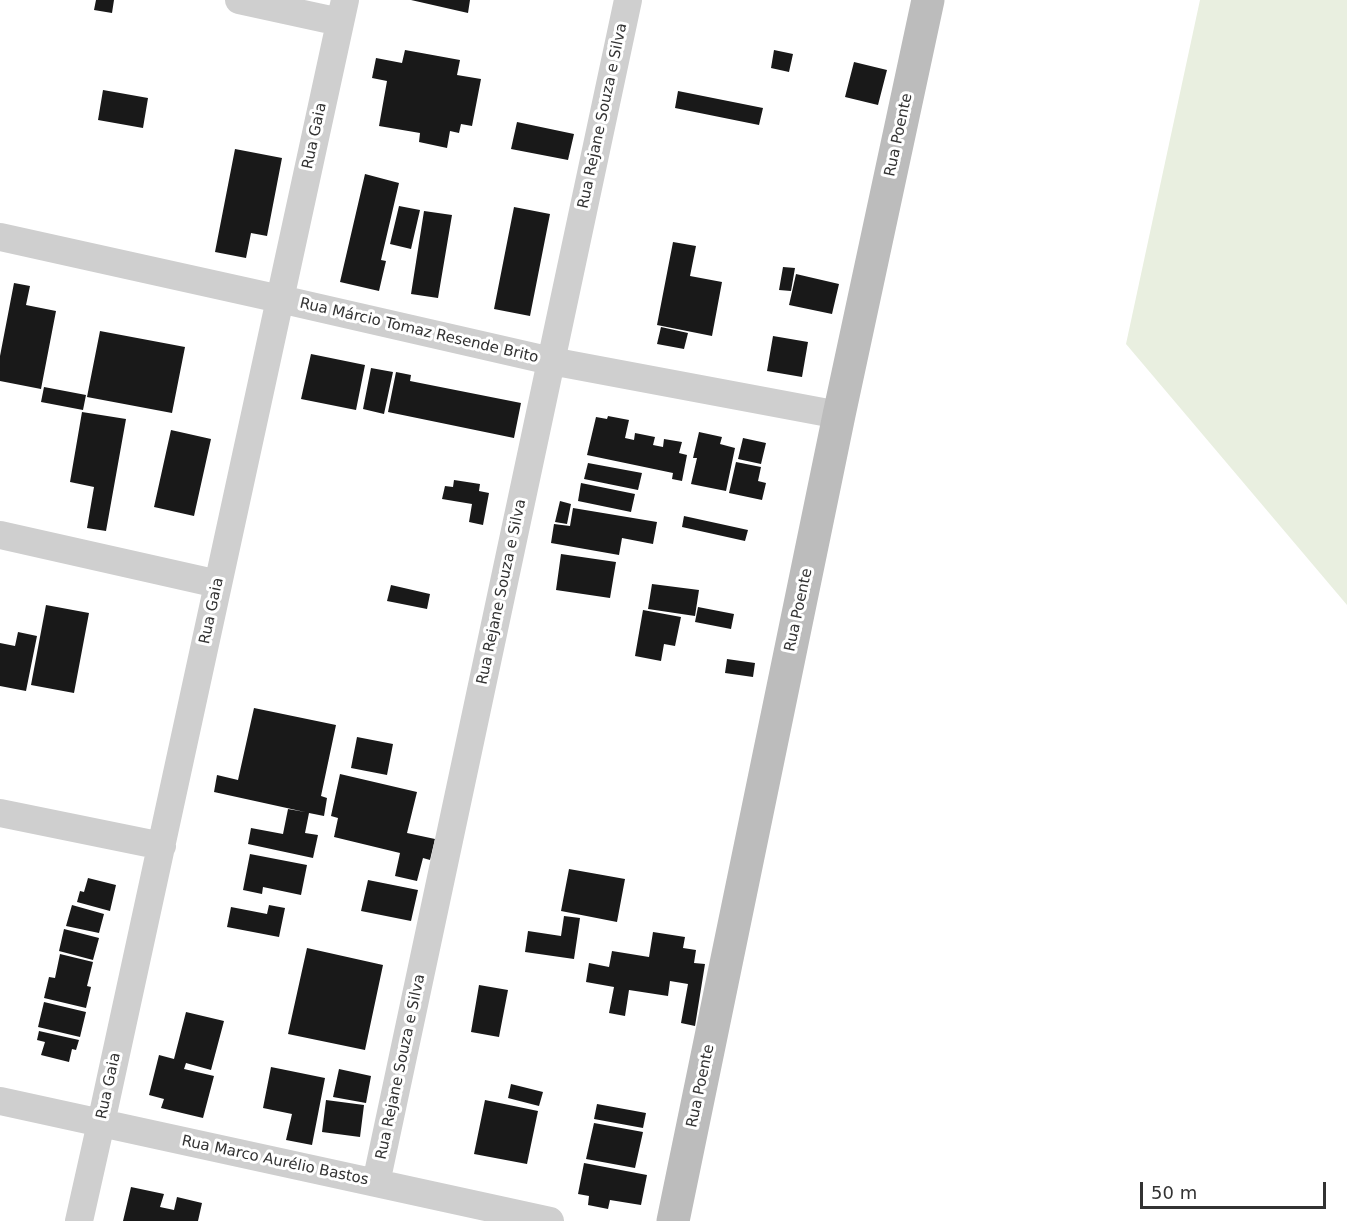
<!DOCTYPE html>
<meta charset="utf-8">
<style>
body{margin:0}
#map{position:relative;width:1347px;height:1221px;overflow:hidden;background:#fff;font-family:"DejaVu Sans",sans-serif}
canvas{display:block}
.scale{position:absolute;left:1140px;top:1182px;width:186px;height:27px;box-sizing:border-box;border:3px solid #323232;border-top:0;padding-left:8px;font-size:18px;line-height:21px;white-space:nowrap;color:#323232;-webkit-text-stroke:4px #fff;paint-order:stroke}
</style>
<div id="map">
<canvas width="1347" height="1221"></canvas>
<div class="scale">50 m</div>
</div>
<script>
const c = document.querySelector('canvas').getContext('2d');
c.lineJoin = 'round';
function fillPath(path, color) { c.fillStyle = color; c.fill(path, 'evenodd'); }
function strokePath(path, color, width, dash) { c.strokeStyle = color; c.lineWidth = width; c.lineCap = dash ? 'butt' : 'round'; c.setLineDash(dash || []); c.stroke(path); }
function label(font, color, halo, rows, align = 'center') {
  c.font = font + ' "DejaVu Sans",sans-serif'; c.lineWidth = 6; c.setLineDash([]); c.textBaseline = 'middle'; c.strokeStyle = halo; c.fillStyle = color; for (const [text, x, y, turn = 0] of rows) {
    c.save(); c.translate(x, y); c.rotate((+turn || 0) * Math.PI / 180); c.textAlign = isNaN(turn) ? turn : align; if (halo) c.strokeText(text, 0, 0); c.fillText(text, 0, 0); c.restore();
  }
}
fillPath(new Path2D(`
 M 1200,0 L 1347,0 L 1347,605 L 1126,344 Z`), '#e9efe0');
fillPath(new Path2D(`
 M 96,0 L 114,0 L 112,13 L 94,10 Z
 M 411,0 L 470,0 L 468,13 Z
 M 405,50 L 460,60 L 457,75 L 481,79 L 472,126 L 461,124 L 459,133 L 450,131 L 447,148 L 419,142 L 420,133 L 379,126 L 387,81 L 372,78 L 376,58 L 402,63 Z
 M 774,50 L 793,54 L 789,72 L 771,68 Z
 M 854,62 L 887,70 L 878,105 L 845,97 Z
 M 103,90 L 148,98 L 143,128 L 98,120 Z
 M 678,91 L 763,108 L 759,125 L 675,108 Z
 M 517,122 L 574,134 L 568,160 L 511,149 Z
 M 235,149 L 282,158 L 267,236 L 251,233 L 246,258 L 215,252 Z
 M 365,174 L 399,183 L 381,260 L 386,261 L 379,291 L 340,282 Z
 M 399,206 L 420,210 L 411,249 L 390,244 Z
 M 514,207 L 550,214 L 530,316 L 494,309 Z
 M 424,211 L 452,215 L 438,298 L 411,294 Z
 M 673,242 L 696,246 L 690,276 L 722,282 L 712,336 L 657,325 Z
 M 783,267 L 795,268 L 791,291 L 779,290 Z
 M 796,274 L 839,284 L 832,314 L 789,305 Z
 M 14,283 L 30,286 L 26,305 L 56,311 L 41,389 L 0,381 L 0,356 Z
 M 661,327 L 688,333 L 684,349 L 657,344 Z
 M 100,331 L 185,347 L 172,413 L 87,397 Z
 M 773,336 L 808,342 L 802,377 L 767,371 Z
 M 311,354 L 365,365 L 356,410 L 301,399 Z
 M 371,368 L 393,372 L 384,414 L 363,409 Z
 M 396,372 L 411,375 L 410,381 L 521,403 L 514,438 L 388,412 Z
 M 44,387 L 86,395 L 83,410 L 41,402 Z
 M 82,412 L 126,419 L 106,531 L 87,528 L 94,487 L 70,482 Z
 M 608,416 L 629,420 L 625,438 L 634,440 L 635,433 L 655,437 L 653,445 L 663,447 L 664,439 L 682,442 L 679,453 L 687,455 L 682,481 L 672,479 L 673,473 L 587,455 L 596,417 L 607,419 Z
 M 171,430 L 211,439 L 194,516 L 154,507 Z
 M 699,432 L 722,437 L 720,444 L 735,448 L 726,491 L 691,484 L 697,458 L 693,458 Z
 M 743,438 L 766,443 L 761,464 L 738,459 Z
 M 736,462 L 761,467 L 758,481 L 766,483 L 762,500 L 729,493 Z
 M 588,463 L 642,473 L 638,490 L 584,479 Z
 M 454,480 L 480,484 L 479,491 L 489,493 L 483,525 L 469,522 L 472,504 L 442,499 L 445,486 L 453,487 Z
 M 581,483 L 635,494 L 631,512 L 578,501 Z
 M 560,501 L 571,504 L 567,524 L 555,522 Z
 M 573,508 L 657,522 L 653,544 L 622,538 L 619,555 L 551,543 L 554,524 L 570,526 Z
 M 684,516 L 748,530 L 745,541 L 682,527 Z
 M 561,554 L 616,562 L 610,598 L 556,590 Z
 M 652,584 L 699,590 L 695,616 L 648,609 Z
 M 391,585 L 430,594 L 427,609 L 387,601 Z
 M 46,605 L 89,613 L 74,693 L 31,685 Z
 M 698,607 L 734,614 L 731,629 L 695,622 Z
 M 643,610 L 681,617 L 675,646 L 664,644 L 661,661 L 635,656 Z
 M 18,632 L 37,636 L 26,691 L 0,686 L 0,643 L 15,646 Z
 M 727,659 L 755,663 L 753,677 L 725,673 Z
 M 254,708 L 336,725 L 321,796 L 327,798 L 324,816 L 309,813 L 305,833 L 318,835 L 313,858 L 248,844 L 251,828 L 283,834 L 288,809 L 305,812 L 214,792 L 217,775 L 238,780 Z
 M 357,737 L 393,744 L 387,775 L 351,768 Z
 M 340,774 L 417,792 L 407,833 L 435,839 L 430,860 L 423,858 L 417,881 L 395,876 L 400,853 L 334,837 L 338,818 L 331,816 Z
 M 250,854 L 307,865 L 301,895 L 263,887 L 262,894 L 243,890 Z
 M 569,869 L 625,879 L 617,922 L 561,911 Z
 M 88,878 L 116,885 L 110,911 L 77,902 L 80,891 L 84,892 Z
 M 368,880 L 418,890 L 411,921 L 361,911 Z
 M 72,905 L 104,914 L 99,933 L 66,926 Z
 M 269,905 L 285,908 L 279,937 L 227,927 L 231,907 L 267,914 Z
 M 564,916 L 580,918 L 574,959 L 525,952 L 528,931 L 561,936 Z
 M 64,929 L 99,938 L 93,960 L 59,951 Z
 M 653,932 L 685,937 L 683,948 L 696,950 L 694,963 L 705,964 L 695,1026 L 681,1023 L 688,984 L 670,981 L 668,996 L 629,990 L 625,1016 L 609,1013 L 614,987 L 586,982 L 589,963 L 609,967 L 612,951 L 649,957 Z
 M 307,948 L 383,965 L 365,1050 L 288,1034 Z
 M 60,954 L 93,962 L 87,986 L 91,987 L 86,1008 L 44,998 L 49,977 L 55,978 Z
 M 479,985 L 508,990 L 499,1037 L 471,1032 Z
 M 44,1002 L 86,1012 L 80,1037 L 38,1027 Z
 M 186,1012 L 224,1021 L 211,1070 L 186,1063 L 184,1069 L 214,1076 L 203,1118 L 161,1108 L 164,1099 L 149,1095 L 159,1055 L 174,1059 Z
 M 39,1031 L 79,1040 L 76,1050 L 72,1049 L 69,1062 L 41,1055 L 45,1042 L 37,1040 Z
 M 271,1067 L 325,1078 L 312,1145 L 286,1140 L 292,1114 L 263,1108 Z
 M 339,1069 L 371,1076 L 366,1103 L 333,1097 Z
 M 511,1084 L 543,1092 L 539,1106 L 508,1098 Z
 M 326,1100 L 364,1105 L 360,1137 L 322,1132 Z
 M 485,1100 L 538,1111 L 527,1164 L 474,1154 Z
 M 597,1104 L 646,1113 L 643,1128 L 594,1119 Z
 M 594,1123 L 643,1132 L 635,1168 L 586,1159 Z
 M 584,1163 L 647,1175 L 641,1205 L 610,1200 L 608,1209 L 588,1205 L 589,1196 L 578,1194 Z
 M 131,1187 L 164,1194 L 160,1207 L 174,1210 L 177,1197 L 202,1203 L 198,1221 L 123,1221 Z`), '#191919');
strokePath(new Path2D(`
 M 239,0 L 340,22
 M 0,237 L 280,299 L 551,361 L 839,415
 M 0,535 L 218,584
 M 0,813 L 162,846
 M 0,1101 L 550,1221
 M 376,1183 L 628,0
 M 79,1221 L 101,1123 L 345,0`), '#cfcfcf', 28);
strokePath(new Path2D(`
 M 673,1221 L 839,415 L 928,0`), '#bcbcbc', 33);
label('15px', '#323232', '#fff', [
 ["Rua Rejane Souza e Silva",603,116,-78],
 ["Rua Poente",899,135,-78],
 ["Rua Gaia",315,136,-78],
 ["Rua Márcio Tomaz Resende Brito",419,331,13],
 ["Rua Rejane Souza e Silva",502,592,-78],
 ["Rua Poente",799,610,-78],
 ["Rua Gaia",212,611,-78],
 ["Rua Rejane Souza e Silva",401,1067,-78],
 ["Rua Gaia",109,1086,-78],
 ["Rua Poente",701,1086,-78],
 ["Rua Marco Aurélio Bastos",275,1161,12]
]);
</script>
